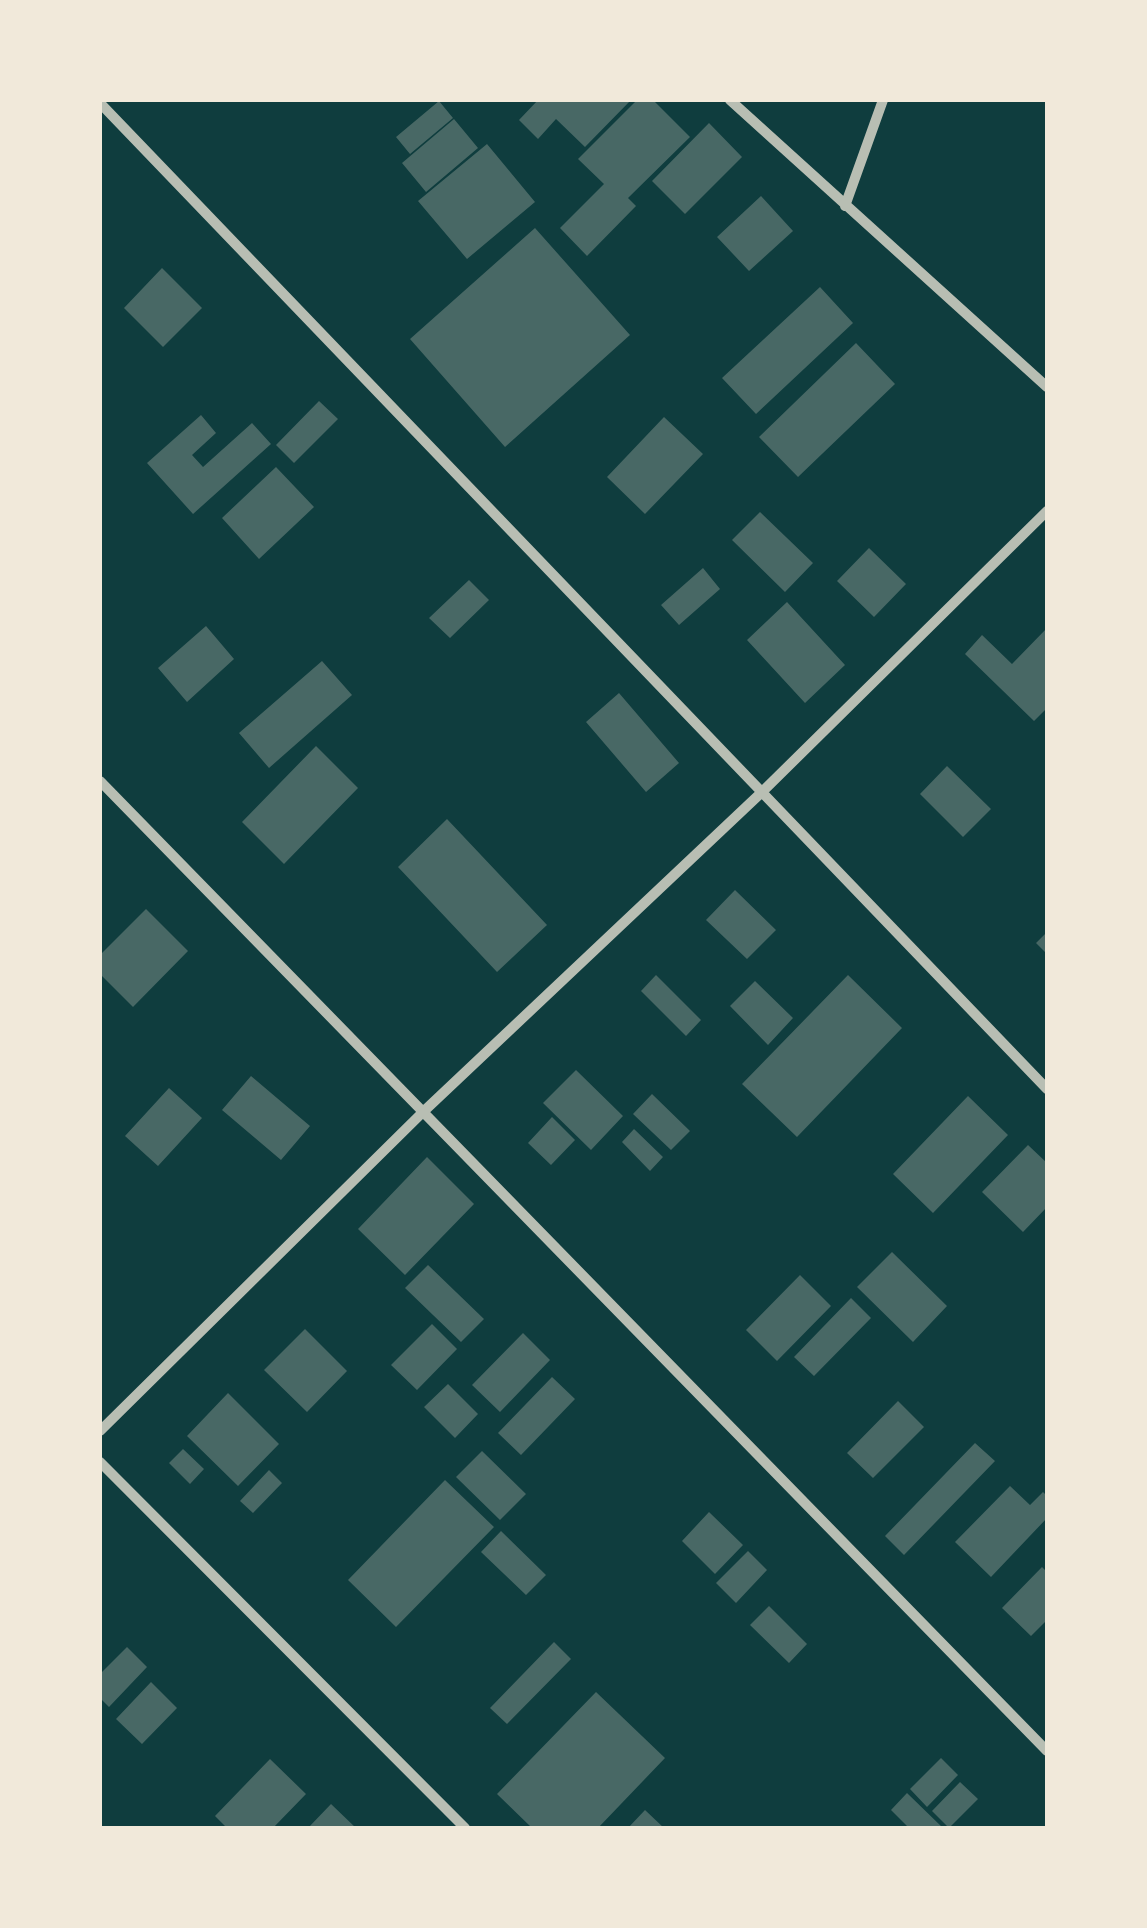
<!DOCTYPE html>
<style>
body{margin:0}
#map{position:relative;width:1147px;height:1928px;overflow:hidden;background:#0f3d3e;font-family:"Nunito Sans",sans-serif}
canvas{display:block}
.frame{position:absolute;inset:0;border:102px solid #f1e9da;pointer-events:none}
</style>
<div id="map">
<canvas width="1147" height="1928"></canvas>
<div class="frame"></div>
</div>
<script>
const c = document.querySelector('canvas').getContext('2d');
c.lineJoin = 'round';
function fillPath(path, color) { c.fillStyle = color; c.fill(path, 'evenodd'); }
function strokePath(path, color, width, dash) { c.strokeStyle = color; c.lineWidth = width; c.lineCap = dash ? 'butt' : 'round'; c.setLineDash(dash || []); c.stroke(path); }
fillPath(new Path2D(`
 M 538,100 L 631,100 L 585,147 L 556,119 L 538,139 L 519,120 Z
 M 637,100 L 653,100 L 690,137 L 628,198 L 636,206 L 587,256 L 560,228 L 604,184 L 578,159 Z
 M 439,101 L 453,118 L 410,154 L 396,137 Z
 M 454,119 L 478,148 L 426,192 L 402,163 Z
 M 709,123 L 742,157 L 685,214 L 652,181 Z
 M 487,144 L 535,202 L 467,259 L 418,201 Z
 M 761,196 L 793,231 L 749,271 L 717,237 Z
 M 535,228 L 630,335 L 505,447 L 410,339 Z
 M 162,268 L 202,308 L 163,347 L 124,308 Z
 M 820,287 L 853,323 L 756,414 L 722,378 Z
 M 856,343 L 895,384 L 798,477 L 759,437 Z
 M 319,401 L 338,419 L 294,463 L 276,445 Z
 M 201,415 L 216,433 L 192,455 L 203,467 L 252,423 L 271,444 L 193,514 L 147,463 Z
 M 664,417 L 703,454 L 645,514 L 607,477 Z
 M 276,467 L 314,507 L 259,559 L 222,518 Z
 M 760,512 L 813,563 L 785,592 L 732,540 Z
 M 869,548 L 906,584 L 874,617 L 837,581 Z
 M 703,568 L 720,589 L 679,625 L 661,605 Z
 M 469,580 L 489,600 L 450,638 L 429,618 Z
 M 787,602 L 845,665 L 805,703 L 747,640 Z
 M 206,626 L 234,659 L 187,702 L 158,668 Z
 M 1047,628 L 1047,708 L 1034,721 L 965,654 L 982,635 L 1012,664 Z
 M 322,661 L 352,695 L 269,768 L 239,733 Z
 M 619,693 L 679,763 L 646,792 L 586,722 Z
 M 316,746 L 358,788 L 284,864 L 242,822 Z
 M 947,766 L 991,809 L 963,837 L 920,794 Z
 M 447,819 L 547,925 L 497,972 L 398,867 Z
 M 735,890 L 776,930 L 747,959 L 706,920 Z
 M 146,909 L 188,951 L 133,1007 L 100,974 L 100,955 Z
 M 1047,932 L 1047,954 L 1036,943 Z
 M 656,975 L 701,1020 L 686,1036 L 641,991 Z
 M 848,975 L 902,1028 L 797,1137 L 742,1084 Z
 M 755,981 L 793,1018 L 768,1045 L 730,1006 Z
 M 576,1070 L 623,1116 L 591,1150 L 543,1103 Z
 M 251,1076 L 310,1126 L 281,1160 L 222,1110 Z
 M 169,1088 L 202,1118 L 158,1166 L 125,1136 Z
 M 652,1094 L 690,1131 L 671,1150 L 633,1114 Z
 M 968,1096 L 1008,1135 L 933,1213 L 893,1174 Z
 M 552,1117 L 575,1140 L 551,1165 L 528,1143 Z
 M 634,1129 L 663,1157 L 650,1171 L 622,1142 Z
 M 1028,1145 L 1047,1163 L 1047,1207 L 1023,1232 L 982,1192 Z
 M 427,1157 L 474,1204 L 405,1275 L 358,1229 Z
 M 892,1252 L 947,1306 L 913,1342 L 857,1287 Z
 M 428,1265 L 484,1319 L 461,1342 L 405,1288 Z
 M 800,1275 L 831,1306 L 777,1361 L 746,1330 Z
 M 851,1298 L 871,1318 L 814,1376 L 794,1357 Z
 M 432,1324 L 457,1349 L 417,1390 L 391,1365 Z
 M 305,1329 L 347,1371 L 307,1412 L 264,1370 Z
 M 523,1333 L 550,1360 L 500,1412 L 472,1385 Z
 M 552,1377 L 575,1399 L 521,1455 L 498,1433 Z
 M 448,1384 L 478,1414 L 455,1438 L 424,1407 Z
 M 228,1393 L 279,1444 L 238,1486 L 187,1436 Z
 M 898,1401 L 924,1427 L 873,1478 L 847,1453 Z
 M 975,1443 L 995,1461 L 904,1555 L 885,1536 Z
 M 183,1449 L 204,1469 L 190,1484 L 169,1463 Z
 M 482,1451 L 526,1494 L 500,1520 L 456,1477 Z
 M 269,1470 L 282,1483 L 253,1513 L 240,1501 Z
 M 445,1480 L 494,1527 L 396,1627 L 348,1580 Z
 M 1010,1486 L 1030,1505 L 1043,1492 L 1047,1496 L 1047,1518 L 991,1577 L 955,1542 Z
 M 709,1512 L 743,1545 L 715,1574 L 682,1541 Z
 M 501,1531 L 546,1575 L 526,1595 L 481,1552 Z
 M 748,1551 L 767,1570 L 736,1603 L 716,1583 Z
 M 1042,1567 L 1047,1572 L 1047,1620 L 1031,1636 L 1002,1608 Z
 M 769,1606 L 807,1644 L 789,1663 L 750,1625 Z
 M 554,1642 L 571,1659 L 507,1724 L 490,1708 Z
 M 127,1647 L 147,1667 L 109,1707 L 100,1698 L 100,1674 Z
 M 151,1682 L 177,1708 L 142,1744 L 116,1719 Z
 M 596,1692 L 665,1758 L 598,1828 L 532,1828 L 497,1794 Z
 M 941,1758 L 958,1775 L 927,1807 L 910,1789 Z
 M 270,1759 L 306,1794 L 273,1828 L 227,1828 L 215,1816 Z
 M 960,1782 L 978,1799 L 949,1828 L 932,1811 Z
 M 907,1793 L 943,1828 L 909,1828 L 891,1810 Z
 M 331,1804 L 356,1828 L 308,1828 Z
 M 645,1810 L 664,1828 L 628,1828 Z`), '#486865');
strokePath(new Path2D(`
 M 730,100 L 1047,387
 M 100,103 L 1047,1089
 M 845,206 L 883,100
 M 100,781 L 1047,1751
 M 100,1431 L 423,1112 L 762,792 L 1047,511
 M 100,1462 L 465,1828`), '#b8beb3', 10);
</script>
